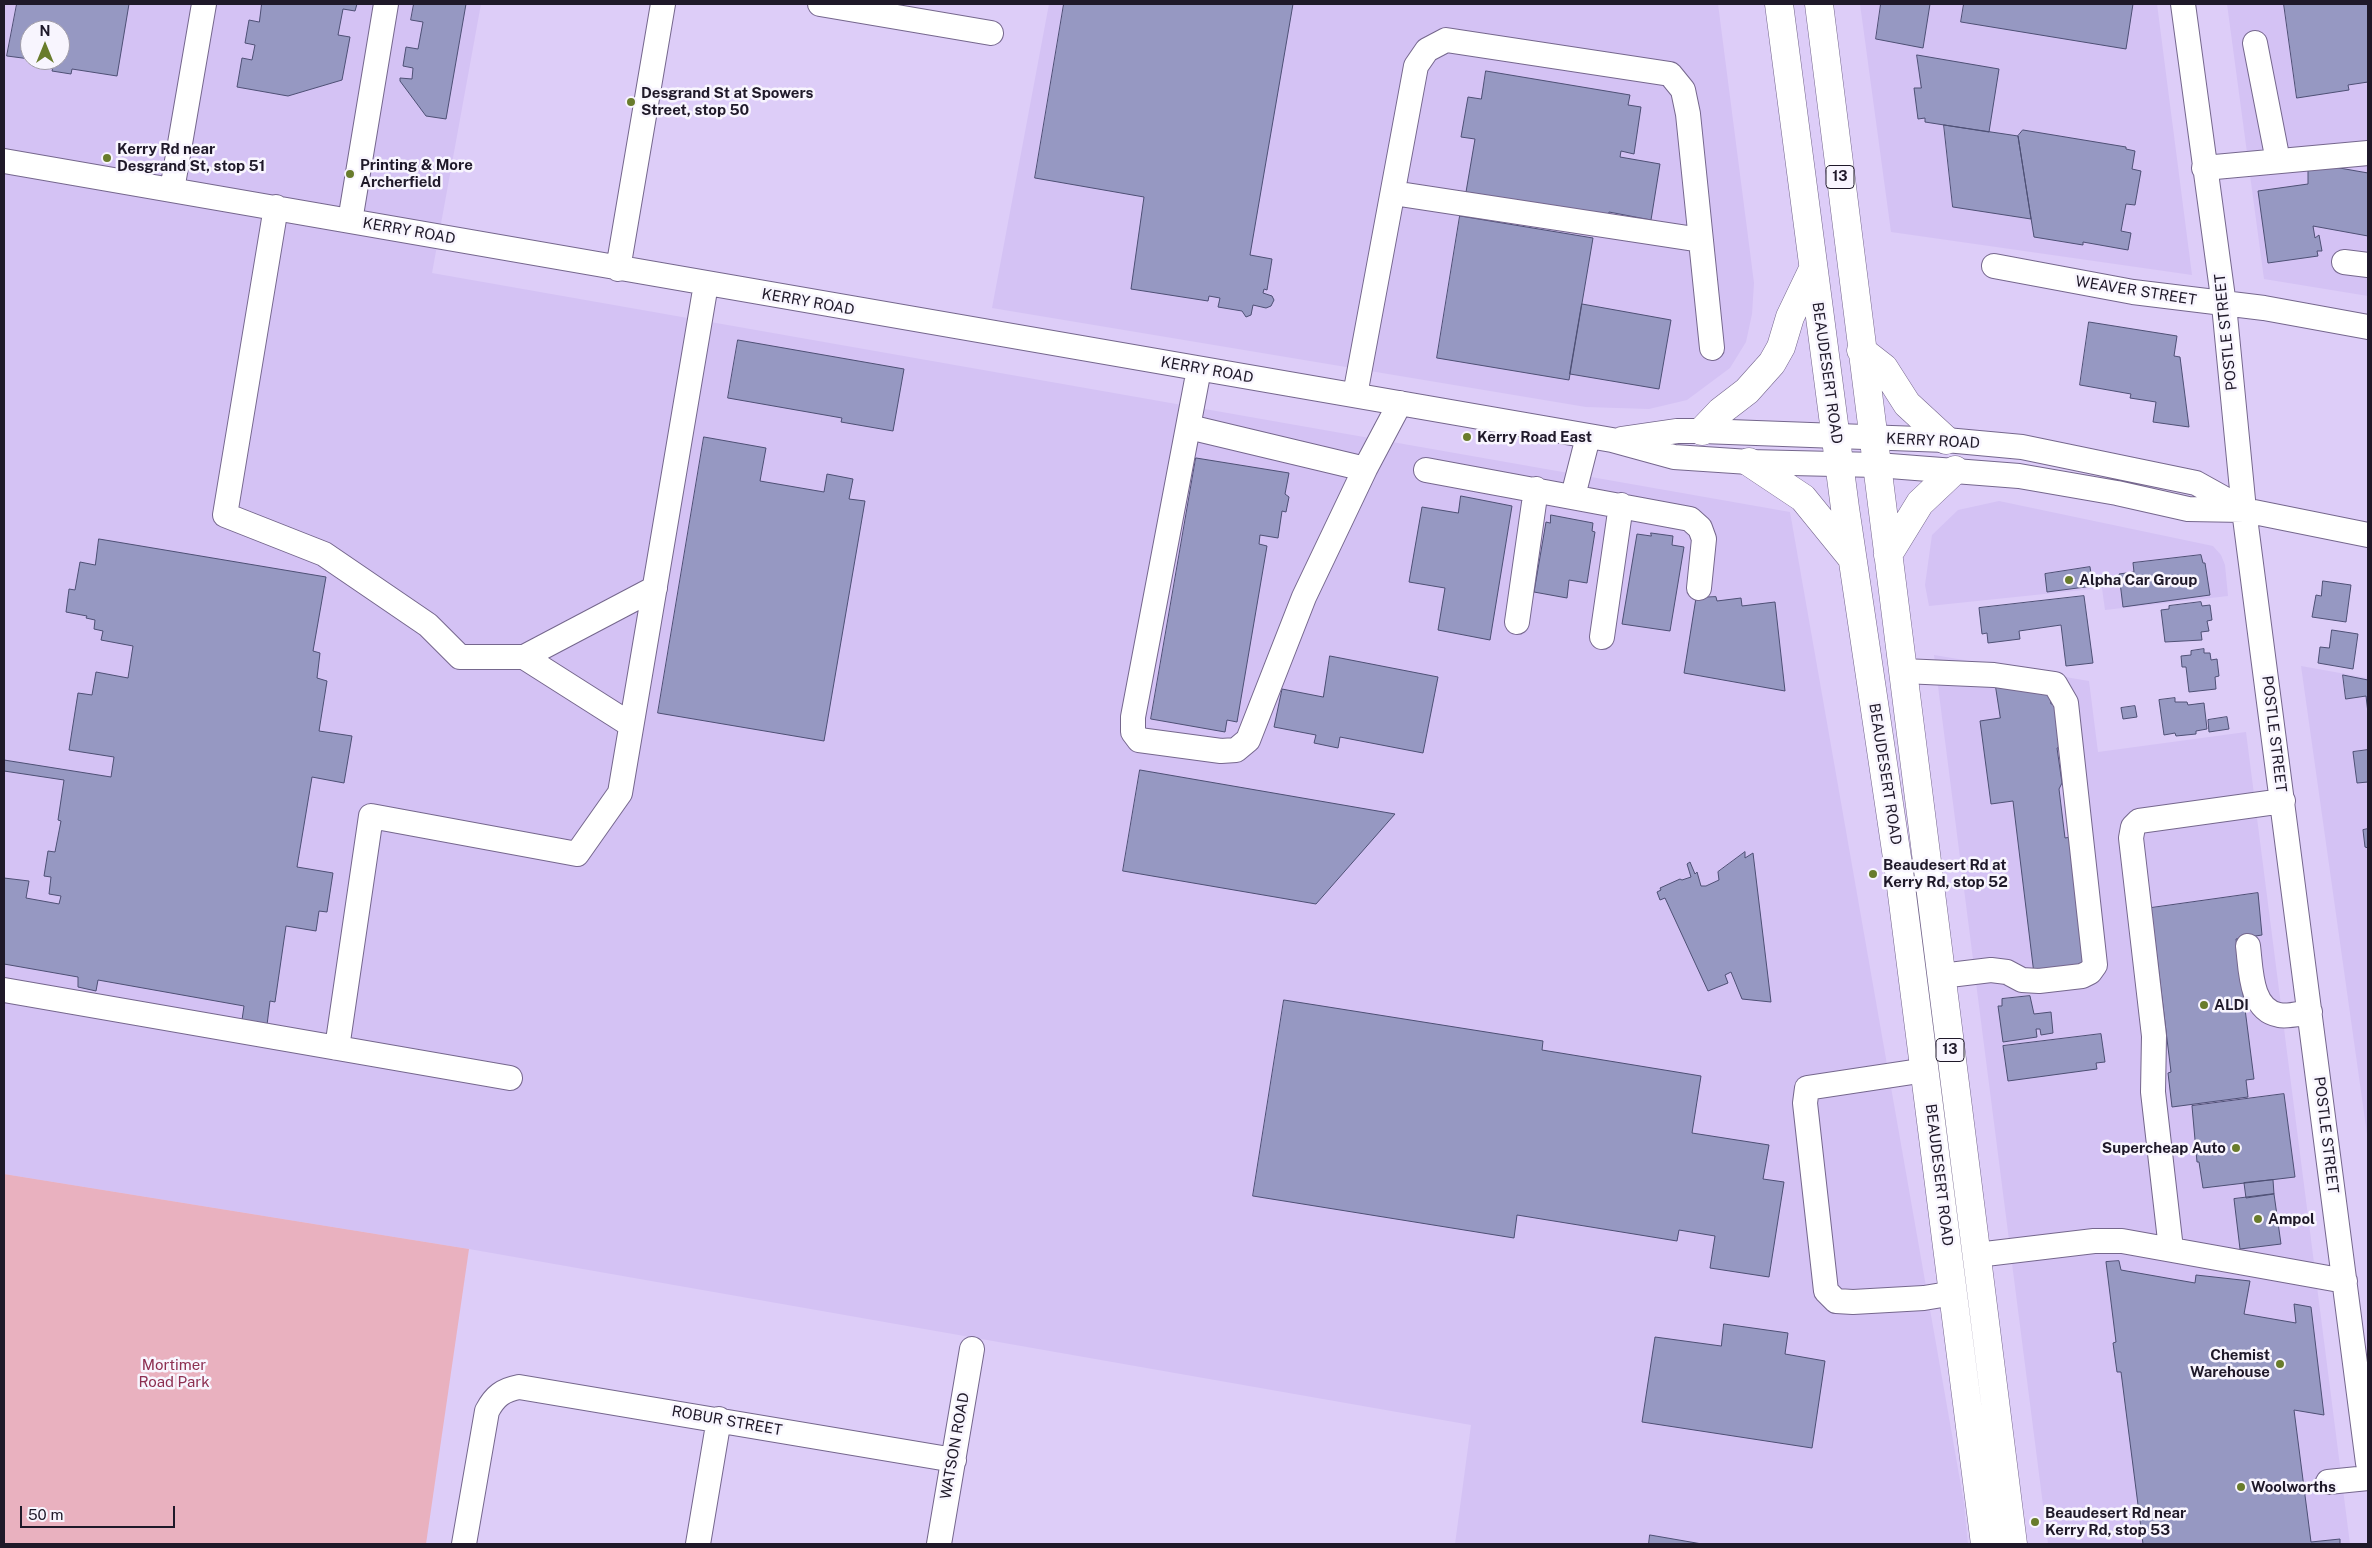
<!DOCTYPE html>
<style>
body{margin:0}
#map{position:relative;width:2372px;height:1548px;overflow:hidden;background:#ddcdf8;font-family:"Public Sans",sans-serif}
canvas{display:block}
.frame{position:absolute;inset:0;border:5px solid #1f1929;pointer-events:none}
.north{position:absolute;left:20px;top:20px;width:50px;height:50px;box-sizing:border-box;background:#f8f5fe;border:1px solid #a19da9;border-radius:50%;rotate:0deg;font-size:14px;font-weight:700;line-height:20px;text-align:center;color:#1f1929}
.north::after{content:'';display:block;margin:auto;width:18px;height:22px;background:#697c2c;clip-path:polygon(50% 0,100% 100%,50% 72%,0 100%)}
.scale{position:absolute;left:20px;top:1506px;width:155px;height:22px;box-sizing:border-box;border:2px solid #1f1929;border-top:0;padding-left:6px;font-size:15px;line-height:18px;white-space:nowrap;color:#1f1929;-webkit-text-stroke:4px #f8f5fe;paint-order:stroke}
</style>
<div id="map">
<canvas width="2372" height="1548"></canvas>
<div class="frame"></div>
<div class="north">N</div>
<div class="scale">50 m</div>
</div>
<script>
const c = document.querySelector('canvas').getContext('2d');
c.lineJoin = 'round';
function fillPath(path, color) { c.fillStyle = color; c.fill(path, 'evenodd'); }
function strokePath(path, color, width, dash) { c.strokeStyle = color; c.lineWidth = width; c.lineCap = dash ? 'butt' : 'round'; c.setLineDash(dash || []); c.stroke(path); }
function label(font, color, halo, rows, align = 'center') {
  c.font = font + ' "Public Sans",sans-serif'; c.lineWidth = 5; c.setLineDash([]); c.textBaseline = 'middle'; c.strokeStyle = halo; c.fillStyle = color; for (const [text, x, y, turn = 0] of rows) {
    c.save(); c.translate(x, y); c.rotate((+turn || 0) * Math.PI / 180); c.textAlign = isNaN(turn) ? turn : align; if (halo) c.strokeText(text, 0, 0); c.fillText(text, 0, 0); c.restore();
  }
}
fillPath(new Path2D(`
 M 4,4 L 481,4 L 432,273 L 1790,512 L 1964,1503 L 1968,1544 L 1455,1544 L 1471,1425 L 469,1249 L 4,1174 ZM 30,30 L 60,30 L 60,60 L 30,60 Z
 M 1049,4 L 1718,4 L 1754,283 L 1752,314 L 1746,342 L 1730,368 L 1687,400 L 1649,409 L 1586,407 L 992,308 Z
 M 1860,4 L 2157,4 L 2192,275 L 1891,232 Z
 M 2227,4 L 2368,4 L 2368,296 L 2264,279 Z
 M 1999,501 L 2213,546 L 2221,555 L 2225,565 L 2228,596 L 2105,610 L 2102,588 L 1929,606 L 1925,585 L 1932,535 L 1958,510 Z
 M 1934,655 L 2089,681 L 2098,752 L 2246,732 L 2350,1544 L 2048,1544 Z
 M 2301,666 L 2368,678 L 2368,1141 Z`), '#d4c2f4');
fillPath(new Path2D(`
 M 4,1174 L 469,1249 L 426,1544 L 4,1544 Z`), '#e9b1bf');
const building = new Path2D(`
 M 17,4 L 129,4 L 117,76 L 72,69 L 71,74 L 52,71 L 54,63 L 35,60 L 60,60 L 60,30 L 30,30 L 30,59 L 7,56 Z
 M 262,4 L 357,4 L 355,11 L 343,9 L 338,35 L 350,37 L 342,80 L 288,96 L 237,87 L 242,58 L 252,60 L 255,45 L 245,43 L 249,20 L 259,22 Z
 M 414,4 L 466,4 L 446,119 L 426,116 L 400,81 L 400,78 L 412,79 L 413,68 L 403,66 L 406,47 L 418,49 L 423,22 L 411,20 Z
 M 1064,4 L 1293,4 L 1250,255 L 1272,259 L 1267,290 L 1264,289 L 1263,293 L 1272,296 L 1274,300 L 1271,306 L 1266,308 L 1253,305 L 1251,315 L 1246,317 L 1242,311 L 1218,307 L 1220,298 L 1209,296 L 1208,301 L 1131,289 L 1144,197 L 1035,178 Z
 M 1881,4 L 1930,4 L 1923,48 L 1876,39 Z
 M 1964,4 L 2133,4 L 2126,49 L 1961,22 Z
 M 2284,4 L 2368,4 L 2368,82 L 2348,85 L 2349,90 L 2297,98 Z
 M 1917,55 L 1999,69 L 1989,132 L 1925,122 L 1925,118 L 1918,119 L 1914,88 L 1921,88 Z
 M 1486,71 L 1630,95 L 1628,105 L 1641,107 L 1634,154 L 1621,151 L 1620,157 L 1660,164 L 1651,220 L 1609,212 L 1608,216 L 1466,192 L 1475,139 L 1461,137 L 1468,97 L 1481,99 Z
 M 1944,125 L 2018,136 L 2031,219 L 1953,207 Z
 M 2023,130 L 2126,147 L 2126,149 L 2135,151 L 2132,169 L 2141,171 L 2135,205 L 2126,204 L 2121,231 L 2131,233 L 2128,250 L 2083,242 L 2083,245 L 2034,237 L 2018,136 Z
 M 2328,166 L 2368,173 L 2368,236 L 2313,226 L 2315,238 L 2319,235 L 2322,251 L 2317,251 L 2318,256 L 2268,263 L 2258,191 L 2308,184 L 2308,167 Z
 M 1460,216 L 1593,238 L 1569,380 L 1437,358 Z
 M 1582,304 L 1671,320 L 1659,389 L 1570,374 Z
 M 2089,322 L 2177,336 L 2174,356 L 2180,357 L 2189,427 L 2153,422 L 2156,402 L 2130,398 L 2131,394 L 2080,385 Z
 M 738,340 L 904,369 L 893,431 L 841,422 L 842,418 L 728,398 Z
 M 704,437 L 766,448 L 760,481 L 824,492 L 827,474 L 853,479 L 849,499 L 865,501 L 824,741 L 658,713 Z
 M 1196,458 L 1289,473 L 1285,494 L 1289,497 L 1286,512 L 1282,511 L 1278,538 L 1260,535 L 1259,544 L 1267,546 L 1237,722 L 1227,720 L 1225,732 L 1151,719 Z
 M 1461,496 L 1512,506 L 1490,640 L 1438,630 L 1445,588 L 1409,582 L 1422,507 L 1458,513 Z
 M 1551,515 L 1593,523 L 1592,531 L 1595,532 L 1587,583 L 1569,580 L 1567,598 L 1534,592 L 1546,522 L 1550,523 Z
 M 1651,533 L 1673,536 L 1672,545 L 1684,547 L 1670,631 L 1622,624 L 1637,534 L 1651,536 Z
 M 99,539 L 326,577 L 313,651 L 320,653 L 317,678 L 327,681 L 319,731 L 352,736 L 344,783 L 312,777 L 297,867 L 333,873 L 327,912 L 319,911 L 316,931 L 286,926 L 275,1002 L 270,1001 L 267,1025 L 242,1020 L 244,1006 L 98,980 L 96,991 L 78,987 L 78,977 L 4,964 L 4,878 L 29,881 L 26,898 L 59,904 L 61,896 L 49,894 L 51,877 L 44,876 L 48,851 L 55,852 L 61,821 L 58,820 L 64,780 L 4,771 L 4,760 L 111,777 L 114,757 L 69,750 L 78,693 L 92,695 L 96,672 L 128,678 L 133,646 L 101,640 L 103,631 L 94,629 L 95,620 L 86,618 L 87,616 L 66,612 L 69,589 L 75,590 L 80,562 L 95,565 Z
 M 2201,555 L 2203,563 L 2205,563 L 2210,595 L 2123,607 L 2119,574 L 2134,572 L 2133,563 Z
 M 2090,567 L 2093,586 L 2047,592 L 2045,574 Z
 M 2323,581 L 2351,585 L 2346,622 L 2312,617 L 2316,595 L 2321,596 Z
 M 2084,596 L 2093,663 L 2066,666 L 2061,625 L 2019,631 L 2020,639 L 1988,643 L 1987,633 L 1982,634 L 1979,608 Z
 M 1716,597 L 1717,601 L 1741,598 L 1742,606 L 1775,602 L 1785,691 L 1684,673 L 1696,598 Z
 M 2201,602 L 2202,606 L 2210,605 L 2212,620 L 2207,621 L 2209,631 L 2201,632 L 2202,640 L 2165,642 L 2161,610 L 2169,609 L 2169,606 Z
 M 2332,630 L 2358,634 L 2353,669 L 2318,663 L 2320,647 L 2329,648 Z
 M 2204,649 L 2204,653 L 2210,653 L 2211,660 L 2217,659 L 2219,676 L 2215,677 L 2216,689 L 2189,692 L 2186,667 L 2182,667 L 2181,656 L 2191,655 L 2191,651 Z
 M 1330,656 L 1438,677 L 1423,753 L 1340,737 L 1338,748 L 1314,743 L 1316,735 L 1274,727 L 1282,689 L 1323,697 Z
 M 2343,675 L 2368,680 L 2368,713 L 2366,696 L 2346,699 Z
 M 1995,681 L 2049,687 L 2051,704 L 2058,703 L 2063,746 L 2057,748 L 2062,783 L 2059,789 L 2065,838 L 2071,837 L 2087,961 L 2082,967 L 2034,974 L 2013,801 L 1991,804 L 1980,721 L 2000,718 Z
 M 2175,698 L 2175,702 L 2187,702 L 2188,705 L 2204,703 L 2207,729 L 2196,731 L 2196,734 L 2176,736 L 2175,733 L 2164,735 L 2159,700 Z
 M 2135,706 L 2137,717 L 2123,719 L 2121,708 Z
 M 2227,717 L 2229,729 L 2209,732 L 2208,720 Z
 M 2368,750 L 2368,782 L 2357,783 L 2353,752 Z
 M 1140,770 L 1395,814 L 1316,904 L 1123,871 Z
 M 2368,829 L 2368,848 L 2365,847 L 2363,830 Z
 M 1745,852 L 1745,858 L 1753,853 L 1771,1002 L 1742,999 L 1731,972 L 1725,975 L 1728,983 L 1708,991 L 1665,898 L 1660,900 L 1657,892 L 1661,890 L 1660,888 L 1680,879 L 1682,880 L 1691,877 L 1687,864 L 1690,862 L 1695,874 L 1697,872 L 1701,886 L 1706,886 L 1719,880 L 1718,872 Z
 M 2258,893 L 2262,935 L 2236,939 L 2254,1079 L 2246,1080 L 2248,1097 L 2172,1107 L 2168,1073 L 2171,1072 L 2151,908 Z
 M 2030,996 L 2034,1014 L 2051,1012 L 2053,1033 L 2041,1035 L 2040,1029 L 2036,1029 L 2037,1037 L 2003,1042 L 1998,1006 L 2002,1006 L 2002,999 Z
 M 1284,1000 L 1543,1041 L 1542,1050 L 1701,1076 L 1692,1133 L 1769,1145 L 1763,1179 L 1784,1182 L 1769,1277 L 1710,1268 L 1715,1236 L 1679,1230 L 1677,1241 L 1517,1215 L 1514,1238 L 1253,1196 Z
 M 2101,1034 L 2105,1062 L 2096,1063 L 2097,1069 L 2008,1081 L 2003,1046 Z
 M 2284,1094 L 2295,1177 L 2203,1188 L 2199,1162 L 2197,1162 L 2192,1106 Z
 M 2273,1180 L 2274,1194 L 2246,1198 L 2244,1183 Z
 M 2274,1194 L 2281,1244 L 2240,1249 L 2234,1199 Z
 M 2119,1261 L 2121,1270 L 2195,1283 L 2196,1275 L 2250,1281 L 2244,1314 L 2296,1323 L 2294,1304 L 2311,1307 L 2324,1415 L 2294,1410 L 2311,1542 L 2340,1539 L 2340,1544 L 2143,1544 L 2121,1372 L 2117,1372 L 2113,1343 L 2116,1342 L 2106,1262 Z
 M 1724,1324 L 1788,1333 L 1785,1354 L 1825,1361 L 1812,1448 L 1642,1422 L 1655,1337 L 1721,1346 Z
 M 1650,1535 L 1702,1544 L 1649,1544 Z`);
fillPath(building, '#9698c2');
strokePath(building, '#4e5075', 1);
const minor = new Path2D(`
 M 820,4 L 991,33
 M 2183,4 L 2224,305 L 2244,510 L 2368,1463
 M 2255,43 L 2278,161
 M 4,161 L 1612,440 L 1674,457 L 1749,462 L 1877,465 L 2019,476 L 2117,493 L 2188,509 L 2244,510 L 2368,535
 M 2204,168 L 2368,153
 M 172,190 L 204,4
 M 1393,193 L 1701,240
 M 276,207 L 225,515 L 324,554 L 428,625 L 460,657 L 524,657 L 655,588
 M 350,221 L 386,4
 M 2344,262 L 2368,265
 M 1994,266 L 2133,292 L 2264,308 L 2368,327
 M 618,269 L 663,4
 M 1199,369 L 1133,717 L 1133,732 L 1139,740 L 1221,751 L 1236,750 L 1248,740 L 1304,597 L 1365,469 L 1400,403
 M 1355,395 L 1416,66 L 1427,50 L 1446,40 L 1670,74 L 1683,90 L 1688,114 L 1712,348
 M 1189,427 L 1365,469
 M 1622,439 L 1677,431 L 1702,431 L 1946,440 L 2022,447 L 2196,483 L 2241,508
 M 1426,470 L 1690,519 L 1700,528 L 1704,539 L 1699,588
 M 1573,496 L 1588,437
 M 1517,622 L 1536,489
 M 1602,637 L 1621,505
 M 524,657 L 631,725
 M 1903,671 L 1994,675 L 2055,684 L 2066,703 L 2095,965 L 2090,972 L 2082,976 L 2039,981 L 2022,980 L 2007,972 L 1991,970 L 1941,976
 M 2248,946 C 2251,969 2250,1010 2279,1015 C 2288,1017 2301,1013 2310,1012
 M 4,990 L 510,1078
 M 337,1048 L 371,816 L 577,854 L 620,793 L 706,284
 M 1926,1070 L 1807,1088 L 1805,1103 L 1826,1291 L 1836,1301 L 1853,1302 L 1924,1298 L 1954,1293
 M 2171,1249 L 2153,1092 L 2154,1036 L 2131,838 L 2133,827 L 2139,821 L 2283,801
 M 1977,1255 L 2094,1241 L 2122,1241 L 2345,1281
 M 2328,1482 L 2368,1478
 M 464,1544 L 487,1411 C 495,1396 503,1390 519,1387 L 954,1460
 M 698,1544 L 719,1419
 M 939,1544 L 972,1349`);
const highway = new Path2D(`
 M 1779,4 L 1845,508 L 1899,871 L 1985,1544
 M 1819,4 L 2013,1544
 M 1861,350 L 1884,368 L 1907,404 L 1946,440
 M 1702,431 L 1721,411 L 1747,391 L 1772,363 L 1781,347 L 1790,317 L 1813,269
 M 1749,462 L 1803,498 L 1851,557
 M 1888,555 L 1920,503 L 1955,470`);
strokePath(minor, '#75678d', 26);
strokePath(highway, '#75678d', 29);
strokePath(minor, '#fff', 24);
strokePath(highway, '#fff', 28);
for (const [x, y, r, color] of [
 [631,102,5,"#697c2c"],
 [107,158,5,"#697c2c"],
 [350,174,5,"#697c2c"],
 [1467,437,5,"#697c2c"],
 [2069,580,5,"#697c2c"],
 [1873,874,5,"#697c2c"],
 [2204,1005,5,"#697c2c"],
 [2236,1148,5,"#697c2c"],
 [2258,1219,5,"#697c2c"],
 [2280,1364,5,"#697c2c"],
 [2241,1487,5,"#697c2c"],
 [2035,1522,5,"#697c2c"]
]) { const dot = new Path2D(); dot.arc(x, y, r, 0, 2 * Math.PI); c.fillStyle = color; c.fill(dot); strokePath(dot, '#f8f5fe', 2); }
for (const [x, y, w] of [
 [1840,177,28],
 [1950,1050,28]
]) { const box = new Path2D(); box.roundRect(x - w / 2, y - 11.5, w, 23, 4); c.fillStyle = '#f8f5fe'; c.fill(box); strokePath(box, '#1f1929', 1); }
label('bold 14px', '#1f1929', null, [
 ["13",1840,177],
 ["13",1950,1050]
]);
label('bold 15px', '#1f1929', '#f8f5fe', [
 ["Desgrand St at Spowers",641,93],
 ["Street, stop 50",641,110],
 ["Kerry Rd near",117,149],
 ["Desgrand St, stop 51",117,166],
 ["Printing & More",360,165],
 ["Archerfield",360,182],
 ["Kerry Road East",1477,437],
 ["Alpha Car Group",2079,580],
 ["Beaudesert Rd at",1883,865],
 ["Kerry Rd, stop 52",1883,882],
 ["ALDI",2214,1005],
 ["Supercheap Auto",2226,1148,"right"],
 ["Ampol",2268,1219],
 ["Chemist",2270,1355,"right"],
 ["Warehouse",2270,1372,"right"],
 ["Woolworths",2251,1487],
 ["Beaudesert Rd near",2045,1513],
 ["Kerry Rd, stop 53",2045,1530]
], 'left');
label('15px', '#1f1929', '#f8f5fe', [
 ["KERRY ROAD",409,231,10],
 ["WEAVER STREET",2136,291,9],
 ["KERRY ROAD",808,302,10],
 ["POSTLE STREET",2226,332,-96],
 ["KERRY ROAD",1207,370,10],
 ["BEAUDESERT ROAD",1827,373,82],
 ["KERRY ROAD",1933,441,3],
 ["POSTLE STREET",2274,734,83],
 ["BEAUDESERT ROAD",1885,774,81],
 ["POSTLE STREET",2326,1135,83],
 ["BEAUDESERT ROAD",1939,1175,83],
 ["ROBUR STREET",727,1421,10],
 ["WATSON ROAD",955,1446,-80]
]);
label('15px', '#8d2f51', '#f8f5fe', [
 ["Mortimer",174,1365],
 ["Road Park",174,1382]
]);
</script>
